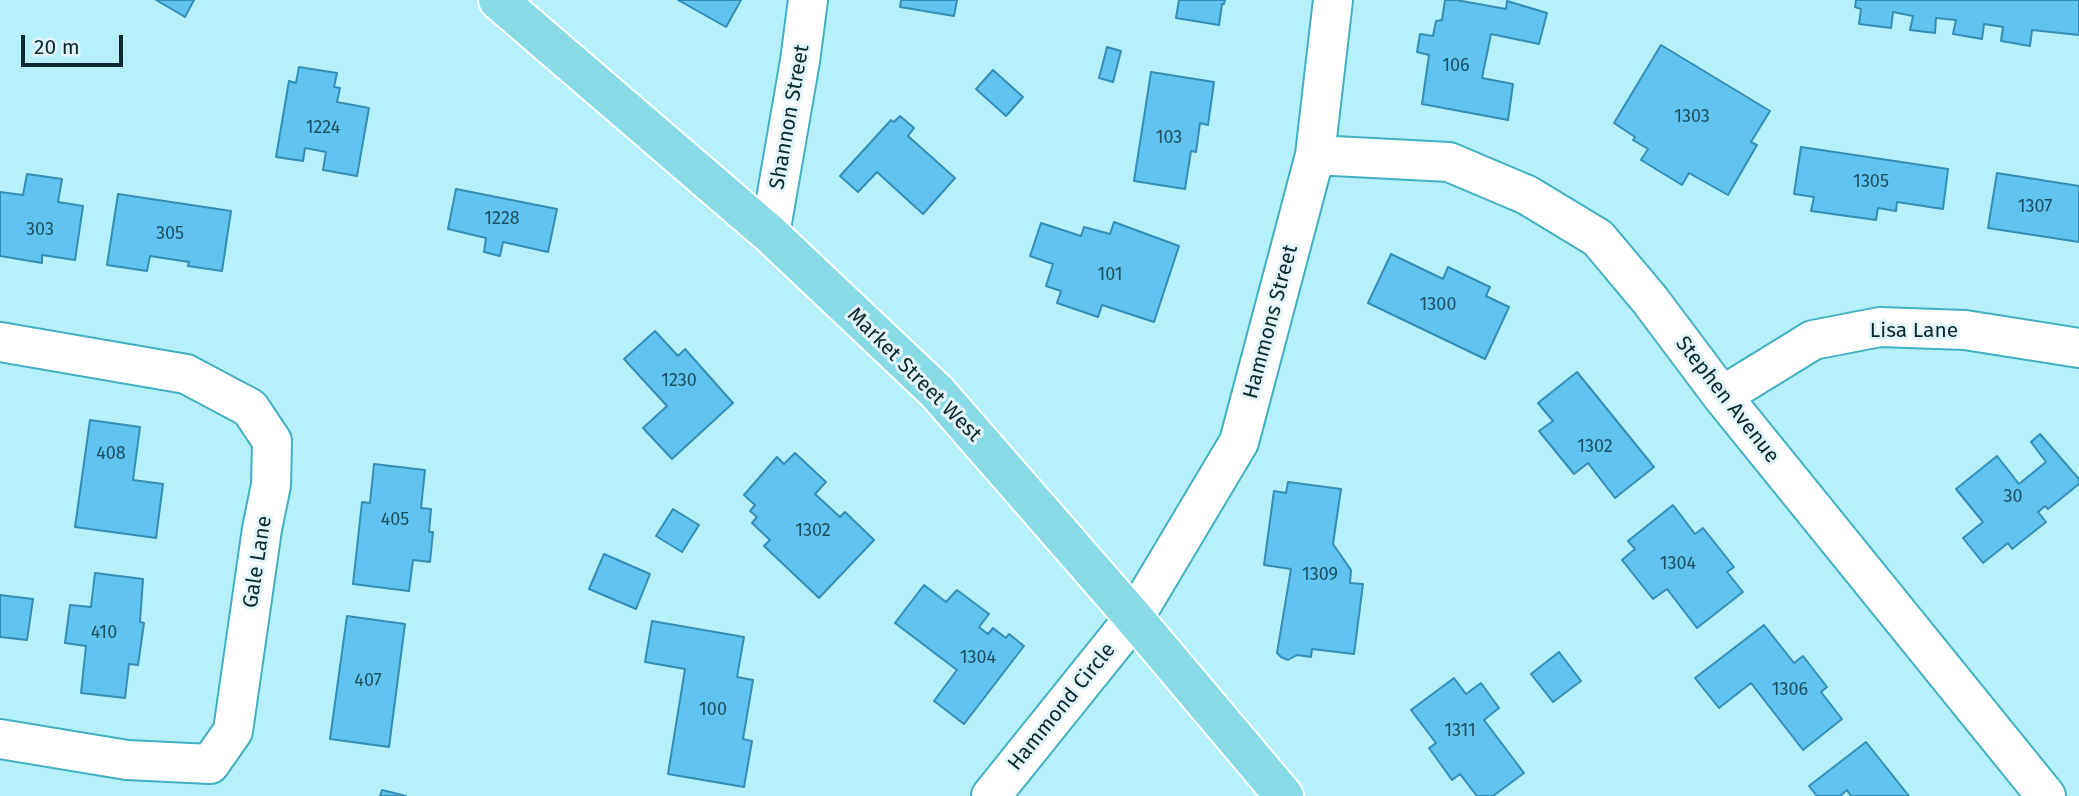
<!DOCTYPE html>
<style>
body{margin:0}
#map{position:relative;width:2079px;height:796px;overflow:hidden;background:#b5f0fb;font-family:"Fira Sans",sans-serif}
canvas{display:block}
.scale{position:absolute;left:21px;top:35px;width:102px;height:32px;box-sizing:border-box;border:4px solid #062a30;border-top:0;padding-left:9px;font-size:21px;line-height:24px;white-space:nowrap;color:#062a30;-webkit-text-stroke:5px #e3f5f9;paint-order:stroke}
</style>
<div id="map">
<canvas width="2079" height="796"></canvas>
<div class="scale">20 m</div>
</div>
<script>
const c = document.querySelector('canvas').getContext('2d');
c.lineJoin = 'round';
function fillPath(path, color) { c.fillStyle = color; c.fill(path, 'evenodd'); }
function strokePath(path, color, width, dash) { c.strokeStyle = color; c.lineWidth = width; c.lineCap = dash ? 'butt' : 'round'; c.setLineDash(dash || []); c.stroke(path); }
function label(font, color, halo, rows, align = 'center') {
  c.font = font + ' "Fira Sans",sans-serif'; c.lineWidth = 6; c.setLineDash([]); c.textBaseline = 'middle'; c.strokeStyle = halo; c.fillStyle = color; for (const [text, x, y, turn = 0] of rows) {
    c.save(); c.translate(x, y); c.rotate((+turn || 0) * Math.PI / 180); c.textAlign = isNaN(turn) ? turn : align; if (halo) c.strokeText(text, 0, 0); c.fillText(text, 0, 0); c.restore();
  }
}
const building = new Path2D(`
 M 156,0 L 194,0 L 185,17 Z
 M 678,0 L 741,0 L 726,27 Z
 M 901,0 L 957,0 L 954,16 L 900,7 Z
 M 1179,0 L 1225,0 L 1224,4 L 1222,4 L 1219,25 L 1176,18 Z
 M 1445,0 L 1456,0 L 1506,9 L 1507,1 L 1547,13 L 1539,44 L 1491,34 L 1482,78 L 1513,84 L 1508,120 L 1422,104 L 1429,55 L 1417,52 L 1420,34 L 1433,36 L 1436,21 L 1442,20 Z
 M 1856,0 L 2079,0 L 2079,35 L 2032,30 L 2030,46 L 2001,41 L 2003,27 L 1984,24 L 1982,39 L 1953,34 L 1956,20 L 1936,18 L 1935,33 L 1910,30 L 1913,16 L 1893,12 L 1891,28 L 1859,24 L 1861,9 L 1855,7 Z
 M 1661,45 L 1770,111 L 1751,142 L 1757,145 L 1728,195 L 1689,173 L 1682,185 L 1641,160 L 1648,149 L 1633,140 L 1635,137 L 1614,123 Z
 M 1107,47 L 1121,51 L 1113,82 L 1099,78 Z
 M 299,67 L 337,73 L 334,87 L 340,88 L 337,102 L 369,108 L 357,176 L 323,170 L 326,152 L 305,148 L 303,161 L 276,157 L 289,81 L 296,83 Z
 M 993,70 L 1023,97 L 1006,116 L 976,89 Z
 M 1151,72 L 1214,82 L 1208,125 L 1200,123 L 1196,152 L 1191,151 L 1185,189 L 1134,181 Z
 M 900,116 L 914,128 L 908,136 L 955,178 L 923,214 L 877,172 L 858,192 L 840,176 L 891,120 L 894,122 Z
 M 1801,147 L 1948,169 L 1943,209 L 1897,202 L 1896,211 L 1878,208 L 1876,220 L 1811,211 L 1814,197 L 1794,194 Z
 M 1997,173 L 2079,186 L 2079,242 L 1988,228 Z
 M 27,174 L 62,179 L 58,202 L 83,206 L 75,260 L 42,255 L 42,263 L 0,256 L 0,192 L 23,195 Z
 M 456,189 L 557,209 L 548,252 L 503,242 L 500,256 L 484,252 L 486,238 L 448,229 Z
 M 118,194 L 231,211 L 222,271 L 188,266 L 189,262 L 150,256 L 147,271 L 107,265 Z
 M 1114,222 L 1179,246 L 1154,322 L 1102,305 L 1098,317 L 1057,303 L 1061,291 L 1046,286 L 1053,264 L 1030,256 L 1041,223 L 1081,236 L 1084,227 L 1110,234 Z
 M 1391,254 L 1443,279 L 1448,267 L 1490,287 L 1486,296 L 1509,307 L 1485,359 L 1368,303 Z
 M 655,331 L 678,356 L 685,349 L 733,403 L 672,459 L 643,428 L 667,406 L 624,359 Z
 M 1577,372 L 1654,467 L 1615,498 L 1588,463 L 1574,474 L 1539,431 L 1553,421 L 1538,403 Z
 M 90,420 L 140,427 L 133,480 L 163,484 L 156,538 L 75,527 Z
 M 2040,434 L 2079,479 L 2079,484 L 2048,509 L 2045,506 L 2038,512 L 2046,522 L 2012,549 L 2008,543 L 1983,563 L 1963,538 L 1983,522 L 1956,489 L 1997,456 L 2019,484 L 2046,462 L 2031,442 Z
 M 795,453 L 826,482 L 815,494 L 840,517 L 845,512 L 874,540 L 819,598 L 764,546 L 770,540 L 752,523 L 757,517 L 750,511 L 755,505 L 744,495 L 777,457 L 784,464 Z
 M 374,464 L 425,470 L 421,508 L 431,509 L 429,532 L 433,532 L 430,562 L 413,560 L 409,591 L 353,584 L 362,502 L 370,503 Z
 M 1288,482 L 1341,489 L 1333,544 L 1351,570 L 1350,583 L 1363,584 L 1354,654 L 1312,649 L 1311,657 L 1297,655 L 1288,660 L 1281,657 L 1277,653 L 1291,569 L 1264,565 L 1274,491 L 1286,493 Z
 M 1673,505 L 1695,534 L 1703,528 L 1734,567 L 1727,572 L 1743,592 L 1697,628 L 1667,589 L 1653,599 L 1622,560 L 1635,549 L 1628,541 Z
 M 673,509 L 699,525 L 682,552 L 656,536 Z
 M 604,554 L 650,574 L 636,609 L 589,589 Z
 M 95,573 L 143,579 L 140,622 L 144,623 L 138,665 L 129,664 L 125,698 L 81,693 L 86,646 L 65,643 L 70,605 L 91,607 Z
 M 924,585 L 946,602 L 957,590 L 989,614 L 979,627 L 988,634 L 993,628 L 1006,638 L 1009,634 L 1024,646 L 964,724 L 934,701 L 957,670 L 895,623 Z
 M 0,595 L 33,599 L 27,640 L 0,637 Z
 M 347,616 L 405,624 L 389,747 L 330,739 Z
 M 652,621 L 744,637 L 737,677 L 753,680 L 743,739 L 752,741 L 744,787 L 668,774 L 685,669 L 645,662 Z
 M 1764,625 L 1794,663 L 1803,656 L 1827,687 L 1821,692 L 1842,719 L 1803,750 L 1751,683 L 1719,708 L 1695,678 Z
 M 1559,652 L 1581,681 L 1553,702 L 1531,674 Z
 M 1454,678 L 1466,694 L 1481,683 L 1499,708 L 1484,720 L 1524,773 L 1493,796 L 1477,796 L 1460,774 L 1452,780 L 1429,748 L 1436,743 L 1411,710 Z
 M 1866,742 L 1909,796 L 1851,796 L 1847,790 L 1840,796 L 1817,796 L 1809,786 Z
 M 382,790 L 406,796 L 380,796 Z`);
fillPath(building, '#60c3f0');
strokePath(building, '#358eb5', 2);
const minor = new Path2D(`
 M 1315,155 L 1449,162 L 1527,195 L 1598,238 L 1650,300 L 1722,396 L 2046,796
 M 770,234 L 800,61 L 808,0
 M 0,342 L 186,374 L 250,408 L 272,441 L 271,485 L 262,529 L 233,731 L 210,764 L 127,760 L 0,739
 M 1722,396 L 1813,340 L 1880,327 L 1965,330 L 2079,348
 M 991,796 L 1134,618 L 1239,442 L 1315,155 L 1333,0`);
const major = new Path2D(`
 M 498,0 L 770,234 L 937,392 L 1134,618 L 1284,796`);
strokePath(minor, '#42b0c3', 42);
strokePath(major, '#fff', 42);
strokePath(minor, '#fff', 38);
strokePath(major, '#89dae7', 38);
label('18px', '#1c5060', null, [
 ["106",1456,66],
 ["1303",1692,117],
 ["1224",323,128],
 ["103",1169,138],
 ["1305",1871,182],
 ["1307",2035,207],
 ["1228",502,219],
 ["303",40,230],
 ["305",170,234],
 ["101",1110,275],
 ["1300",1438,305],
 ["1230",679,381],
 ["1302",1595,447],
 ["408",111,454],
 ["30",2013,497],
 ["405",395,520],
 ["1302",813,531],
 ["1304",1678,564],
 ["1309",1320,575],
 ["410",104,633],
 ["1304",978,658],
 ["407",368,681],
 ["1306",1790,690],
 ["100",713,710],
 ["1311",1460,731]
]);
label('21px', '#062a30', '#e3f5f9', [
 ["Shannon Street",790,117,-80],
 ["Hammons Street",1271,322,-75],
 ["Lisa Lane",1914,331],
 ["Market Street West",914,375,45],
 ["Stephen Avenue",1727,400,52],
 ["Gale Lane",258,562,-81],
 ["Hammond Circle",1062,707,-51]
]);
</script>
